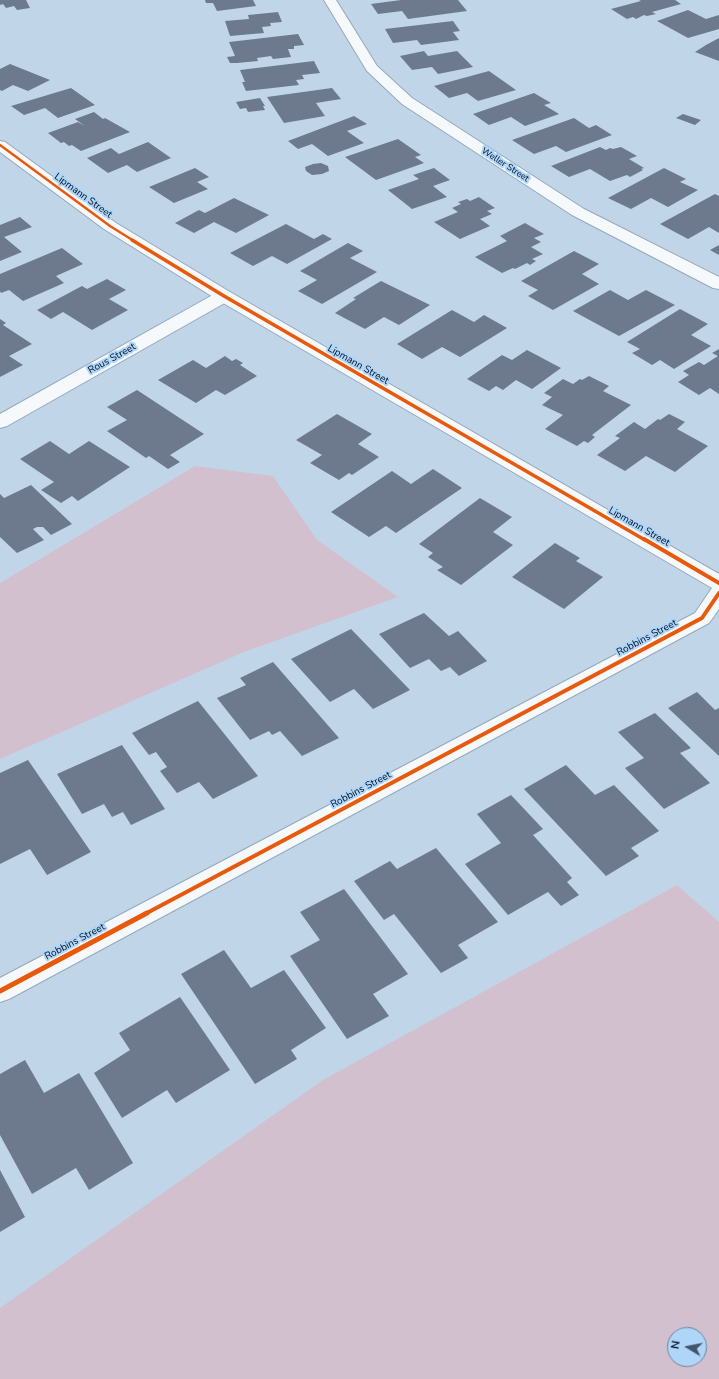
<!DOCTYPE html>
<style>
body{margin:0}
#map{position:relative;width:719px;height:1379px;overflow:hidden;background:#c0d5e7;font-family:"Nunito Sans",sans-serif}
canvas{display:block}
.north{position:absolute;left:667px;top:1327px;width:40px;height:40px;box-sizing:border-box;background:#afd6f8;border:1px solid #6987a3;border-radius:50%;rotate:280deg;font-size:11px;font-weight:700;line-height:16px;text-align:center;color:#001024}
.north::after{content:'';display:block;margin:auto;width:14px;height:18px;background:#435568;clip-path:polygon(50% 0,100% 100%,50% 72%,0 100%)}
</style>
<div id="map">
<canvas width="719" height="1379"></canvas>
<div class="north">N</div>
</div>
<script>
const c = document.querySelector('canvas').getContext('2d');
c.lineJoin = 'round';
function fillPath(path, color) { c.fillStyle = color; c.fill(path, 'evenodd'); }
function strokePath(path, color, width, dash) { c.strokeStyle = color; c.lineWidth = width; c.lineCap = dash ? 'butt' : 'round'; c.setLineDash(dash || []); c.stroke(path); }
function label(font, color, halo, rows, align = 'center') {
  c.font = font + ' "Nunito Sans",sans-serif'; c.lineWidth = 4; c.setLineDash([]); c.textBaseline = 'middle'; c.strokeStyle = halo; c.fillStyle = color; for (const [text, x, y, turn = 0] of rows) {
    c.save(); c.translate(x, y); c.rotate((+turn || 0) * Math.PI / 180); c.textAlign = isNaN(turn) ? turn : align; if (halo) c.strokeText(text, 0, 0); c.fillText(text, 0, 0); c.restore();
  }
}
fillPath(new Path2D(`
 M 195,466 L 273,476 L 317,540 L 398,597 L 244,652 L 0,759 L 0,583 Z
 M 677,885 L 719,922 L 719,1379 L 0,1379 L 0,1308 L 323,1080 ZM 675,1335 L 699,1335 L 699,1359 L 675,1359 Z`), '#d3c0ce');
fillPath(new Path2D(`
 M 0,0 L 26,0 L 30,8 L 17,10 L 14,6 L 6,8 L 3,4 L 0,5 Z
 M 205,0 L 253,0 L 256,6 L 217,11 L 213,3 L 206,3 Z
 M 401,0 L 458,0 L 467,11 L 408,19 L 402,11 L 378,14 L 371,4 Z
 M 639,0 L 675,0 L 681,4 L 652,12 L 656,14 L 647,16 L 644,15 L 636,19 L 633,17 L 627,19 L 611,9 L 641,1 Z
 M 688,10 L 706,19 L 719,15 L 719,29 L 688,38 L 657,21 Z
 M 278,12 L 282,22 L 270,23 L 271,26 L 262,27 L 264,33 L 230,36 L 225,21 L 249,19 L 248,15 Z
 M 453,21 L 460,31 L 453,32 L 459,40 L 421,45 L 417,40 L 393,43 L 385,29 Z
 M 298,34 L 304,45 L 294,46 L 294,49 L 288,49 L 291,57 L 273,59 L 271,56 L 257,58 L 258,61 L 237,63 L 230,63 L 227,57 L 235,56 L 229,42 Z
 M 719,38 L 719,61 L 695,52 L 706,45 Z
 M 424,51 L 428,56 L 457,51 L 473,67 L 438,74 L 432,67 L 412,70 L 400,56 Z
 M 314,61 L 320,73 L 302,75 L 304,79 L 296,80 L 299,85 L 246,91 L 242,82 L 245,82 L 240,70 Z
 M 10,64 L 50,80 L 28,91 L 13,85 L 2,91 L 0,90 L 0,69 Z
 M 489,71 L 516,90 L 478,101 L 467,93 L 449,98 L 434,86 Z
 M 71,88 L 95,105 L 58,118 L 45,108 L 24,115 L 11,106 Z
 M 332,88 L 341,99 L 316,103 L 325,116 L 284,123 L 267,97 Z
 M 534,93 L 551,103 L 544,105 L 559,114 L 525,126 L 511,117 L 489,125 L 473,114 Z
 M 260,98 L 265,106 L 263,106 L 265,110 L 248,112 L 246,108 L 240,109 L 236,102 Z
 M 94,112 L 103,119 L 105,118 L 130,132 L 81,151 L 72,145 L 69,146 L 64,142 L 61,143 L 48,133 L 78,122 L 85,126 L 75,119 Z
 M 683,114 L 701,120 L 695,125 L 676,118 Z
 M 354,116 L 367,124 L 347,131 L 364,143 L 328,156 L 312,144 L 298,149 L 288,141 Z
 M 574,118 L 589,128 L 596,125 L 612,135 L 566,152 L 556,146 L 534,154 L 512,140 Z
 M 398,139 L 421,155 L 415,157 L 424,163 L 376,180 L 345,157 Z
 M 148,142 L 171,158 L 137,172 L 127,165 L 108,173 L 87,158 L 111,148 L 119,154 Z
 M 600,147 L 606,150 L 610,148 L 613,149 L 621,147 L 637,156 L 629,159 L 644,168 L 641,169 L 643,170 L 630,177 L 627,175 L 610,181 L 590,169 L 569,177 L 551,166 Z
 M 321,163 L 328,166 L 329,171 L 322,174 L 312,175 L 306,171 L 305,167 L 313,164 Z
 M 195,168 L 209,177 L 197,182 L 208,189 L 174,203 L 149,187 Z
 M 434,168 L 450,180 L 433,186 L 447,197 L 412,209 L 388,190 L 419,179 L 413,175 Z
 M 664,168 L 686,179 L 680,182 L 698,190 L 668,207 L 651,198 L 631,209 L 608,198 Z
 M 715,194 L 719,196 L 719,233 L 709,227 L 688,239 L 660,224 Z
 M 479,197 L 495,208 L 487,211 L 492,214 L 480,219 L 490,226 L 460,239 L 434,222 L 458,212 L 452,208 L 461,204 L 458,202 L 467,199 L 470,201 Z
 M 234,198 L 269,215 L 236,233 L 214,222 L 194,233 L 175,223 L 199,210 L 205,213 Z
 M 20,217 L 32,227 L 4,237 L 22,252 L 0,261 L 0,225 Z
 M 525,223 L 544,234 L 534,238 L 541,242 L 531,247 L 543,254 L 532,259 L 536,261 L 530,265 L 527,263 L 515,269 L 513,268 L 502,273 L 475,257 L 507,241 L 500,236 Z
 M 286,224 L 314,239 L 323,234 L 332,239 L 287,264 L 272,256 L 253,266 L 230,253 Z
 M 348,243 L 363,251 L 350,258 L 377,272 L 322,304 L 298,291 L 317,280 L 300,271 Z
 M 719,245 L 719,255 L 710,250 Z
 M 62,248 L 83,264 L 56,276 L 64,283 L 23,301 L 9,290 L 1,293 L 0,291 L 0,274 Z
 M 574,251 L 599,264 L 582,274 L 599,284 L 553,310 L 528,296 L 538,290 L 521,281 Z
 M 107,279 L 126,290 L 109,299 L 128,310 L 92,330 L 63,312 L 51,319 L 37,310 L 82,286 L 87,289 Z
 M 381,281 L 430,305 L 399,325 L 384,317 L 365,329 L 335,313 L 356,299 L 353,298 Z
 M 610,290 L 628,300 L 646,290 L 675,305 L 619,336 L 573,311 Z
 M 680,309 L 708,324 L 691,335 L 711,346 L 674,369 L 660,360 L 652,365 L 632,353 L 640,349 L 627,342 Z
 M 452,310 L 474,322 L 484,315 L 507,328 L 460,357 L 442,347 L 422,359 L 397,344 Z
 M 0,319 L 6,323 L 3,325 L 32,344 L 9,356 L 23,365 L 0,377 Z
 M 719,349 L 719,394 L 710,388 L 699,395 L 678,382 L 689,375 L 683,371 L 699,362 L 704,365 L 718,356 L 712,353 Z
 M 527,350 L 561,368 L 532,389 L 516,380 L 503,390 L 496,386 L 489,391 L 467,379 L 502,355 L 512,360 Z
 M 225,356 L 232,361 L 236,359 L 243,363 L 240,365 L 257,376 L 225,395 L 216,390 L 196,403 L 158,380 L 193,360 L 206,368 Z
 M 589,376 L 609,386 L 603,391 L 631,405 L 592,435 L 595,437 L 588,443 L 584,441 L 577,446 L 545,429 L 563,415 L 542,405 L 552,397 L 544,393 L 563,379 L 573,384 L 580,379 L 582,380 Z
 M 137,390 L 204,434 L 170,455 L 180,462 L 168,469 L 149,456 L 146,458 L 107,431 L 127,420 L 107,407 Z
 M 337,414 L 372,434 L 358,444 L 379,457 L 352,475 L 349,473 L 339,480 L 310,463 L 322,455 L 296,440 Z
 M 669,414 L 685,422 L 677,429 L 708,446 L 675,472 L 646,456 L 625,471 L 597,455 L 620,438 L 615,436 L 634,422 L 645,429 L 658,419 L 660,420 Z
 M 50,441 L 69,454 L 89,441 L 130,467 L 78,501 L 72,496 L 61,503 L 41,490 L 54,482 L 20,459 Z
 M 433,469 L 462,488 L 396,533 L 386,526 L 369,537 L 331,512 L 392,471 L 411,484 Z
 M 31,485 L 72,524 L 51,535 L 43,527 L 37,527 L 33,529 L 44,540 L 17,553 L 0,537 L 0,494 L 4,498 Z
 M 480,498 L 512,517 L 493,532 L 513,545 L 461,585 L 437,570 L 443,567 L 428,557 L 433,553 L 419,544 Z
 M 555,543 L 580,558 L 576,561 L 603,577 L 564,609 L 512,577 Z
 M 424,613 L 449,636 L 458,631 L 487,661 L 459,676 L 450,667 L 441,671 L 429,659 L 410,668 L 379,634 Z
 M 351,629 L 410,690 L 373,709 L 354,689 L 330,702 L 291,659 Z
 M 273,662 L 339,738 L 302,756 L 280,731 L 272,735 L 269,731 L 250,740 L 217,698 L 246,685 L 240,678 Z
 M 697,692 L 715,710 L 719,708 L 719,756 L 668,708 Z
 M 198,701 L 258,776 L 213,799 L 199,782 L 177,793 L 160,771 L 167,767 L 156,752 L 149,755 L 132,733 Z
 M 655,713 L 691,748 L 680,753 L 710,783 L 664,809 L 625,768 L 644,758 L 618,732 Z
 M 122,745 L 165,809 L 131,825 L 123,812 L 112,817 L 104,804 L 82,814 L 57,774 Z
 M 28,760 L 91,852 L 47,875 L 30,849 L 0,864 L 0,773 Z
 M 566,765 L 595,795 L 614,785 L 659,831 L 631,848 L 639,856 L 606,876 L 524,789 Z
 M 511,795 L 543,829 L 533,835 L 572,878 L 567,882 L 579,895 L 561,906 L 548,892 L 508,915 L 465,864 L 501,843 L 477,814 Z
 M 436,848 L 498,922 L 458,945 L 468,958 L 441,973 L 394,914 L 384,920 L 354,881 L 390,861 L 397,869 Z
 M 344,889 L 408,974 L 373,994 L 389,1016 L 347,1039 L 290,956 L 320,940 L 300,912 Z
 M 224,950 L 251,988 L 284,970 L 326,1028 L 291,1050 L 297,1059 L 255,1084 L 181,974 Z
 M 180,997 L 230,1070 L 176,1103 L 167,1090 L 122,1118 L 94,1073 L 130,1050 L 119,1033 Z
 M 25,1060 L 44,1093 L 79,1073 L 133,1163 L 89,1190 L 76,1168 L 32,1194 L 0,1135 L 0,1074 Z
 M 0,1170 L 25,1217 L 0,1232 Z`), '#6d7a8d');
const street = new Path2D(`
 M 324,0 L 336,0 L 377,66 L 412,98 L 584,209 L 719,277 L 719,289 L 713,288 L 572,215 L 402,104 L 367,71 Z
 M 224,291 L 230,292 L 232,296 L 230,300 L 7,426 L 0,428 L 0,414 L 218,292 Z
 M 719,586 L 719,609 L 709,623 L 9,999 L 0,1002 L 0,978 L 695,613 L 712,588 Z`);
const secondary = new Path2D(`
 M 0,141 L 5,142 L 116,223 L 230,292 L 719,574 L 719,590 L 712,588 L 218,300 L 104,229 L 0,152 Z`);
strokePath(street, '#93a9bb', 2);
strokePath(secondary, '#93a9bb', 2);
fillPath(street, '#f6f9fb');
fillPath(secondary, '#f6f9fb');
strokePath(new Path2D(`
 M 0,145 L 110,226 L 134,241`), '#e8590c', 2.5);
strokePath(new Path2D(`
 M 132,240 L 224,296 L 645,540`), '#e8590c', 3.5);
strokePath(new Path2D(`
 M 644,539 L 719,583
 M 145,914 L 702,618 L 719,593`), '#e8590c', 4);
strokePath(new Path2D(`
 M 0,991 L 147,913`), '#e8590c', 5);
label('9px', '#001024', '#afd6f8', [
 ["Weller Street",505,165,33]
]);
label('10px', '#001024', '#afd6f8', [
 ["Lipmann Street",83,196,36],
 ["Rous Street",112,359,-29],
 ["Lipmann Street",358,365,30],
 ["Lipmann Street",639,527,30],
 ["Robbins Street",647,638,-28],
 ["Robbins Street",361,790,-28],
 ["Robbins Street",75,942,-28]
]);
</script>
